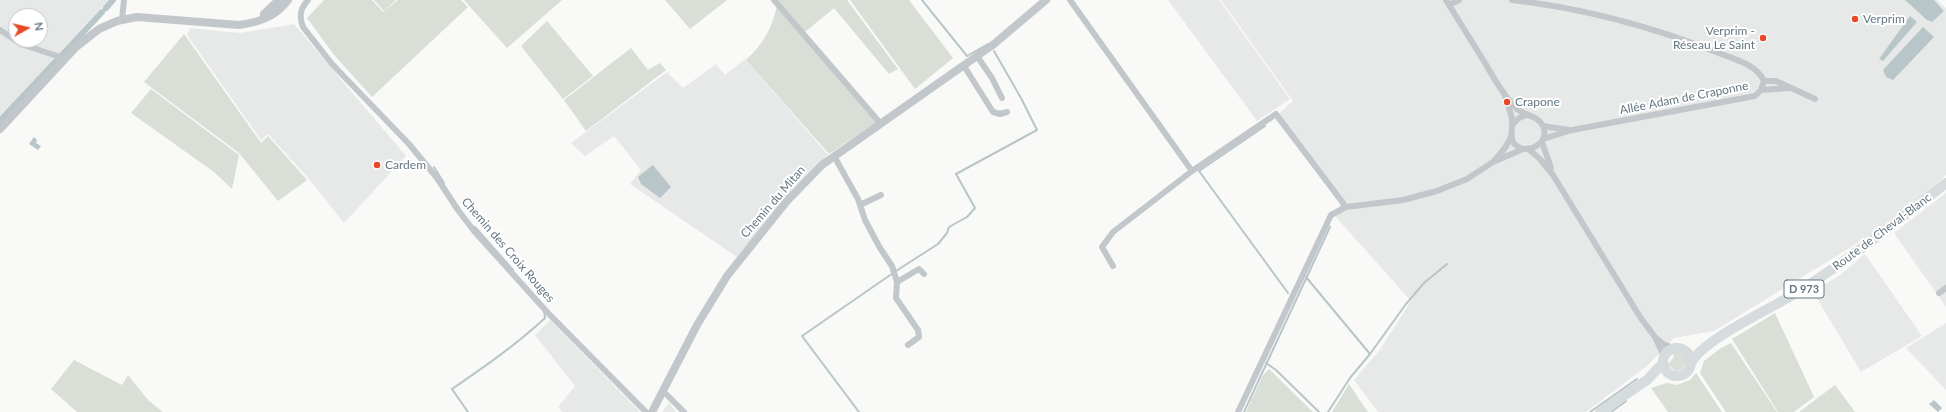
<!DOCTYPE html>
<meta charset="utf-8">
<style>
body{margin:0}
#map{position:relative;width:1946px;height:412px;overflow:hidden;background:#f9f9f7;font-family:Lato,sans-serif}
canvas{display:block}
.north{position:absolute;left:8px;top:8px;width:40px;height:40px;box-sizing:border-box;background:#fff;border:1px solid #c1c9cd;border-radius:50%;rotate:82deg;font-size:11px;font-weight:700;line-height:16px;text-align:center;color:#637782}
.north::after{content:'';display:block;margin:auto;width:14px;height:18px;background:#e84828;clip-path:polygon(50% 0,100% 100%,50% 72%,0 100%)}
</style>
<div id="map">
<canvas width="1946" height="412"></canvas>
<div class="north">N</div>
</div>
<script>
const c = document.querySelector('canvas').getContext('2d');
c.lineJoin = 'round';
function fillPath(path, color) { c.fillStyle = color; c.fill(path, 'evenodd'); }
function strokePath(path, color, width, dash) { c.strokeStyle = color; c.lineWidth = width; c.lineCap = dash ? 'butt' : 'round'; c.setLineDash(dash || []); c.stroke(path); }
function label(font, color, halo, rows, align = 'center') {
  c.font = font + ' Lato,sans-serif'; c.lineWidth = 4; c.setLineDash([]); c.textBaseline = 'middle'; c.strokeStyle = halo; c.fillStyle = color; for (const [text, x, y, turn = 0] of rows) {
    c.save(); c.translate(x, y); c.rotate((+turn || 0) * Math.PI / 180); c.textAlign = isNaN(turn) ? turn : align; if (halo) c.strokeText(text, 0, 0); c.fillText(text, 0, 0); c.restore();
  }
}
fillPath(new Path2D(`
 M 0,0 L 110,0 L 97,12 L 0,118 ZM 16,16 L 40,16 L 40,40 L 16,40 Z
 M 1168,0 L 1219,0 L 1290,99 L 1257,121 Z
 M 1221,0 L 1937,0 L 1946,8 L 1946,175 L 1895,220 L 1714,331 L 1674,338 L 1647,366 L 1586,412 L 1378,412 L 1354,380 L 1379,351 L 1411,301 L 1334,215 L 1341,204 L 1274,118 L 1293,101 Z
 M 294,24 L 406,156 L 344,223 L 310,180 L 268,134 L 261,140 L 187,35 L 190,28 L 240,33 Z
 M 745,59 L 828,155 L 813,170 L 737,257 L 630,184 L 641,170 L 614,136 L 585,156 L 571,143 L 667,72 L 683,88 L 716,64 L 725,75 Z
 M 1946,193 L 1946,307 L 1894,233 Z
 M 1865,254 L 1922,336 L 1861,372 L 1813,292 L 1840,275 Z
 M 550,320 L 599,370 L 640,412 L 562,412 L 558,407 L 575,386 L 535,335 Z
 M 1946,323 L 1946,390 L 1906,348 Z
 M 669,403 L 676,412 L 662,412 Z`), '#e7e9e8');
fillPath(new Path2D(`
 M 324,0 L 372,0 L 383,12 L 398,0 L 461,0 L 468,7 L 372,97 L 335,56 L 307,18 Z
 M 374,0 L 396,0 L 384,11 Z
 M 464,0 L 562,0 L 507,48 Z
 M 665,0 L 727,0 L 690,29 Z
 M 777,0 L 847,0 L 898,69 L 889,74 L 834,8 L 805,32 Z
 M 850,0 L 909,0 L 953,58 L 915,89 Z
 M 777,6 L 877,122 L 829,154 L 746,60 C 764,43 771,30 777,6 Z
 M 547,21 L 593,76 L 563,99 L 521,46 Z
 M 184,34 L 261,143 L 268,136 L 307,180 L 278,201 L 239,153 L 144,82 Z
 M 631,48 L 648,70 L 660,63 L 666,70 L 586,131 L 564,100 Z
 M 151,89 L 239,155 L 232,189 L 214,172 L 131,113 Z
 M 1775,313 L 1814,397 L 1794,412 L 1778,412 L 1732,339 Z
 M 1731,343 L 1777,412 L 1726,412 L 1700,373 L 1704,361 L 1721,348 Z
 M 1680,352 L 1686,358 L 1686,364 L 1681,370 L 1675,371 L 1668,364 L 1674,357 L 1673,353 Z
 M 74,360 L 122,385 L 128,375 L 148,400 L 163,412 L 77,412 L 51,389 Z
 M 1269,369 L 1313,412 L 1246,412 L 1263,375 Z
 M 1696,373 L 1722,412 L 1668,412 L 1651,388 L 1667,383 L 1677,385 L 1690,380 Z
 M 1349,384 L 1368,412 L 1332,412 Z
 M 1835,385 L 1855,412 L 1799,412 Z`), '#d9ded6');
fillPath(new Path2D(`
 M 1905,0 L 1934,0 L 1944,11 L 1932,22 L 1927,20 Z
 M 1910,16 L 1917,22 L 1883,61 L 1879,59 Z
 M 1923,27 L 1934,37 L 1893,80 L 1886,77 L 1883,70 Z
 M 34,137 L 37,140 L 36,143 L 41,146 L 38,150 L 29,144 Z
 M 653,165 L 671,187 L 660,198 L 641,184 L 638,177 Z
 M 1934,400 L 1942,408 L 1938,412 L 1929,404 Z`), '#b8c6c9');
strokePath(new Path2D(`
 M 922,0 L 967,56 L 988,44
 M 1265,126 L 1199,171 L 1288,293
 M 434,167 L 444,183
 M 475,227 L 513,270
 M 1306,277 L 1370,354
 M 1266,363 L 1276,370 L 1319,412
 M 468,412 L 452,389 C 484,367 516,345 545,318 L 544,311
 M 859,412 L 802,336 L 896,271 L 938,244 L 947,233 L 949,227 L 967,217 L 975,208 L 956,174 L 1037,130 L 1021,98 L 994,51
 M 1244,412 L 1330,227
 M 1328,412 L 1350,378 L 1370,354 L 1406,304 L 1424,283 L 1447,264
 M 1590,412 L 1637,379
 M 1611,412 L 1626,401`), '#b8c6c9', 2);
strokePath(new Path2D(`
 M 106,8 L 113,0
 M 61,56 L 102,12
 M 0,121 L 57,60`), '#b8c6c9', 6);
strokePath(new Path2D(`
 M 308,0 C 300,9 299,16 303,27 L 332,64 L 409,144 L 437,178 L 458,210 L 474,231 L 548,313 L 646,412
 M 774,0 L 881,124
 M 1070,0 L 1192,171
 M 1446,0 C 1459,21 1472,42 1485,63 C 1494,78 1503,95 1516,108 C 1524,116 1538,115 1543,126 C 1549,140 1536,150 1523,149 C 1505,142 1514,132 1512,119 C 1510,110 1507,102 1504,93
 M 1512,0 C 1582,8 1650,26 1716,52 C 1731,58 1757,64 1764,81 L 1761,90 L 1755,96 L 1572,130 L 1543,139
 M 1449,5 L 1459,0
 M 122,20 L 124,0
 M 0,30 L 21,44 L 57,56 L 63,62
 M 977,56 L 992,78 L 1002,98
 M 964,66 L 993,112 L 1000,114 L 1007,112
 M 1764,81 L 1776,81 L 1815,99
 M 1761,90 L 1790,88
 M 1512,125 L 1519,118 L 1527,115
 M 1543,126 L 1569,130
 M 1542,142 L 1551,168
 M 1528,149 L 1539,158 L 1553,175 L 1640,317 L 1655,337 L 1664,356
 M 834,156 L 858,199 L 865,220 L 880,248 L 892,266 L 897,282 L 896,298 L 918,330 L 919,337 L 908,345
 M 1494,161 L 1505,148 L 1511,137
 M 860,205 L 881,195
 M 1113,266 L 1102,247 L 1113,232 L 1192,171 L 1276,114 L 1346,207
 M 897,282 L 919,269 L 924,274
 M 1939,293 L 1946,288
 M 1656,338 L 1663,344 L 1674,348
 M 663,391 L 684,412
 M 1238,412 L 1331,215 L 1346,207 L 1403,200 L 1437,191 L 1467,179 L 1493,162 L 1523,149`), '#c2c7cb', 6);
strokePath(new Path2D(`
 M 264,14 L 279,0
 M 0,129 L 76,47 L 99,29 L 117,21 L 137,17 L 239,25 C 260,22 275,17 288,0
 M 652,412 L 697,325 L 727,276 L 787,201 L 822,165 L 994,44 L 1046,0`), '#c2c7cb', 8);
strokePath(new Path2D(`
 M1663 362a14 14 0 1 1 28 0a14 14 0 1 1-28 0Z
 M 1691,363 C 1705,337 1778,306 1804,288 C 1854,256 1900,220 1946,183
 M 1600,412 L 1647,380 L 1663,363`), '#d6dbde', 10);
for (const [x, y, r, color] of [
 [1855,19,4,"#e84828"],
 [1763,38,4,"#e84828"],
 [1507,102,4,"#e84828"],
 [377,165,4,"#e84828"]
]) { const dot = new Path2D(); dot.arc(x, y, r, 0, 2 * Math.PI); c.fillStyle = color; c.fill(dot); strokePath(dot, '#fff', 1.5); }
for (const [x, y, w] of [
 [1804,289,40]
]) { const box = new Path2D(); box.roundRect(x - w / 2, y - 9, w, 18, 3); c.fillStyle = '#fff'; c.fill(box); strokePath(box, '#637782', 1); }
label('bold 11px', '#637782', null, [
 ["D 973",1804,289]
]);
label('12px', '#637782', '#fff', [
 ["Verprim",1863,19],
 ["Verprim -",1755,31,"right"],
 ["Réseau Le Saint",1755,45,"right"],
 ["Crapone",1515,102],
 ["Cardem",385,165]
], 'left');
label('12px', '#637782', '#fff', [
 ["Allée Adam de Craponne",1684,98,-11],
 ["Chemin du Mitan",773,202,-49],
 ["Route de Cheval-Blanc",1882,232,-37],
 ["Chemin des Croix Rouges",508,250,49]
]);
</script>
